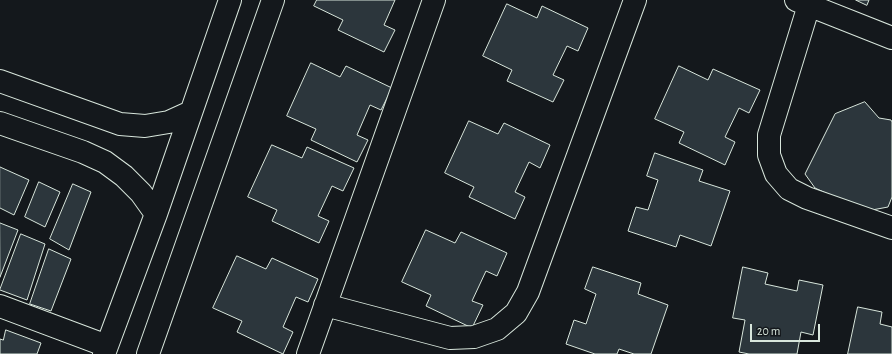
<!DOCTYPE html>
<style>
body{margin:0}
#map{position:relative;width:892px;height:354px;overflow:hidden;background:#14181c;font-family:"Alegreya Sans",sans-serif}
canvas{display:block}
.scale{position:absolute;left:750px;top:324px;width:70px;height:18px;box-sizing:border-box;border:2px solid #d8e6dc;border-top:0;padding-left:5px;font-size:12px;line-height:14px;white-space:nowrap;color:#d8e6dc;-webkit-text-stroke:3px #14181c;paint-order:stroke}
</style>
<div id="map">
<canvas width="892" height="354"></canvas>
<div class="scale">20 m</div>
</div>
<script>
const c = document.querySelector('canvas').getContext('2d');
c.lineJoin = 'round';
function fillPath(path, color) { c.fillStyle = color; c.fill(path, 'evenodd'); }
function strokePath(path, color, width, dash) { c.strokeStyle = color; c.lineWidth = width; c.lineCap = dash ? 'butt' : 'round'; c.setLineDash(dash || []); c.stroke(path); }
const building = new Path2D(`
 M 317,0 L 395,0 L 384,25 L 395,30 L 384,52 L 338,30 L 343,20 L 314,6 Z
 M 856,0 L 869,0 L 867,5 Z
 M 507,4 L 537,18 L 542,6 L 588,28 L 578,51 L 567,46 L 553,75 L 564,80 L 553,102 L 507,81 L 512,70 L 483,56 Z
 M 311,63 L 340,77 L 346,66 L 392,88 L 381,110 L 370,105 L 357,135 L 368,140 L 357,162 L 311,140 L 316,129 L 287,116 Z
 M 679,66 L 708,80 L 713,69 L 760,90 L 749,113 L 739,108 L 725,137 L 735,142 L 725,165 L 679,143 L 684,132 L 655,119 Z
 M 865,102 L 879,118 L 891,120 L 892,122 L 892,197 L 888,207 L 872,210 L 847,203 L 815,188 L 805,174 L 835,114 Z
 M 469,121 L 498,134 L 504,123 L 550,145 L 540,168 L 529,162 L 515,192 L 525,197 L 515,219 L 469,197 L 474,187 L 445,173 Z
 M 272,145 L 302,158 L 307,147 L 354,168 L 343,191 L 332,186 L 318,216 L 329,221 L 319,243 L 272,221 L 277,210 L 248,197 Z
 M 655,153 L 703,170 L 699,181 L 730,191 L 711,246 L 680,235 L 676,247 L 628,231 L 636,207 L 648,210 L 658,180 L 647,176 Z
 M 0,167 L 29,180 L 14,215 L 0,208 Z
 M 39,182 L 60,192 L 45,227 L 25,217 Z
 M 73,184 L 91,192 L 69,250 L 50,239 Z
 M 0,223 L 18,230 L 0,277 Z
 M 426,230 L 455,243 L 461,232 L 507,253 L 497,276 L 486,271 L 472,301 L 483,305 L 472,328 L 426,306 L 431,295 L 402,282 Z
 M 21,234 L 45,244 L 27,300 L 0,290 Z
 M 49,249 L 71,259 L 51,311 L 30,304 Z
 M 237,256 L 266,269 L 272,258 L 318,279 L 308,302 L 296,297 L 283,327 L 293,332 L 283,354 L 237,332 L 242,321 L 213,308 Z
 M 593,267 L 641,283 L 638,294 L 668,305 L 651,354 L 634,354 L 619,349 L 617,354 L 595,354 L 566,344 L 574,320 L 586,324 L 596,294 L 585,289 Z
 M 743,267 L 768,273 L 765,284 L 797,291 L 799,280 L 823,285 L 813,335 L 801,332 L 797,354 L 749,354 L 739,352 L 745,320 L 733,318 Z
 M 858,307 L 882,312 L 880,324 L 892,327 L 892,354 L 848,354 Z
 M 6,330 L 41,343 L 37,354 L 0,354 L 0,339 L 3,340 Z`);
fillPath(building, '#2c363c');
strokePath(building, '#d8e6dc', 1);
const minor = new Path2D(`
 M 796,0 L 892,38
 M 809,5 L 769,135 L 769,155 L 776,174 L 789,189 L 807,198 L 892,228
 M 0,81 L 120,124 L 145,126 L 169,122 L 191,112
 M 0,123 L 83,152 L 105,162 L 124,176 L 141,193 L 156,214
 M 325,305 L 450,338 L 474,337 L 497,329 L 516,313 L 528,292 L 635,0
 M 0,306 L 107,346
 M 104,354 L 156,214 L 230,0
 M 148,354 L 273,0
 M 308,354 L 434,0`);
strokePath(minor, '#d8e6dc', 24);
strokePath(minor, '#14181c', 22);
</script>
